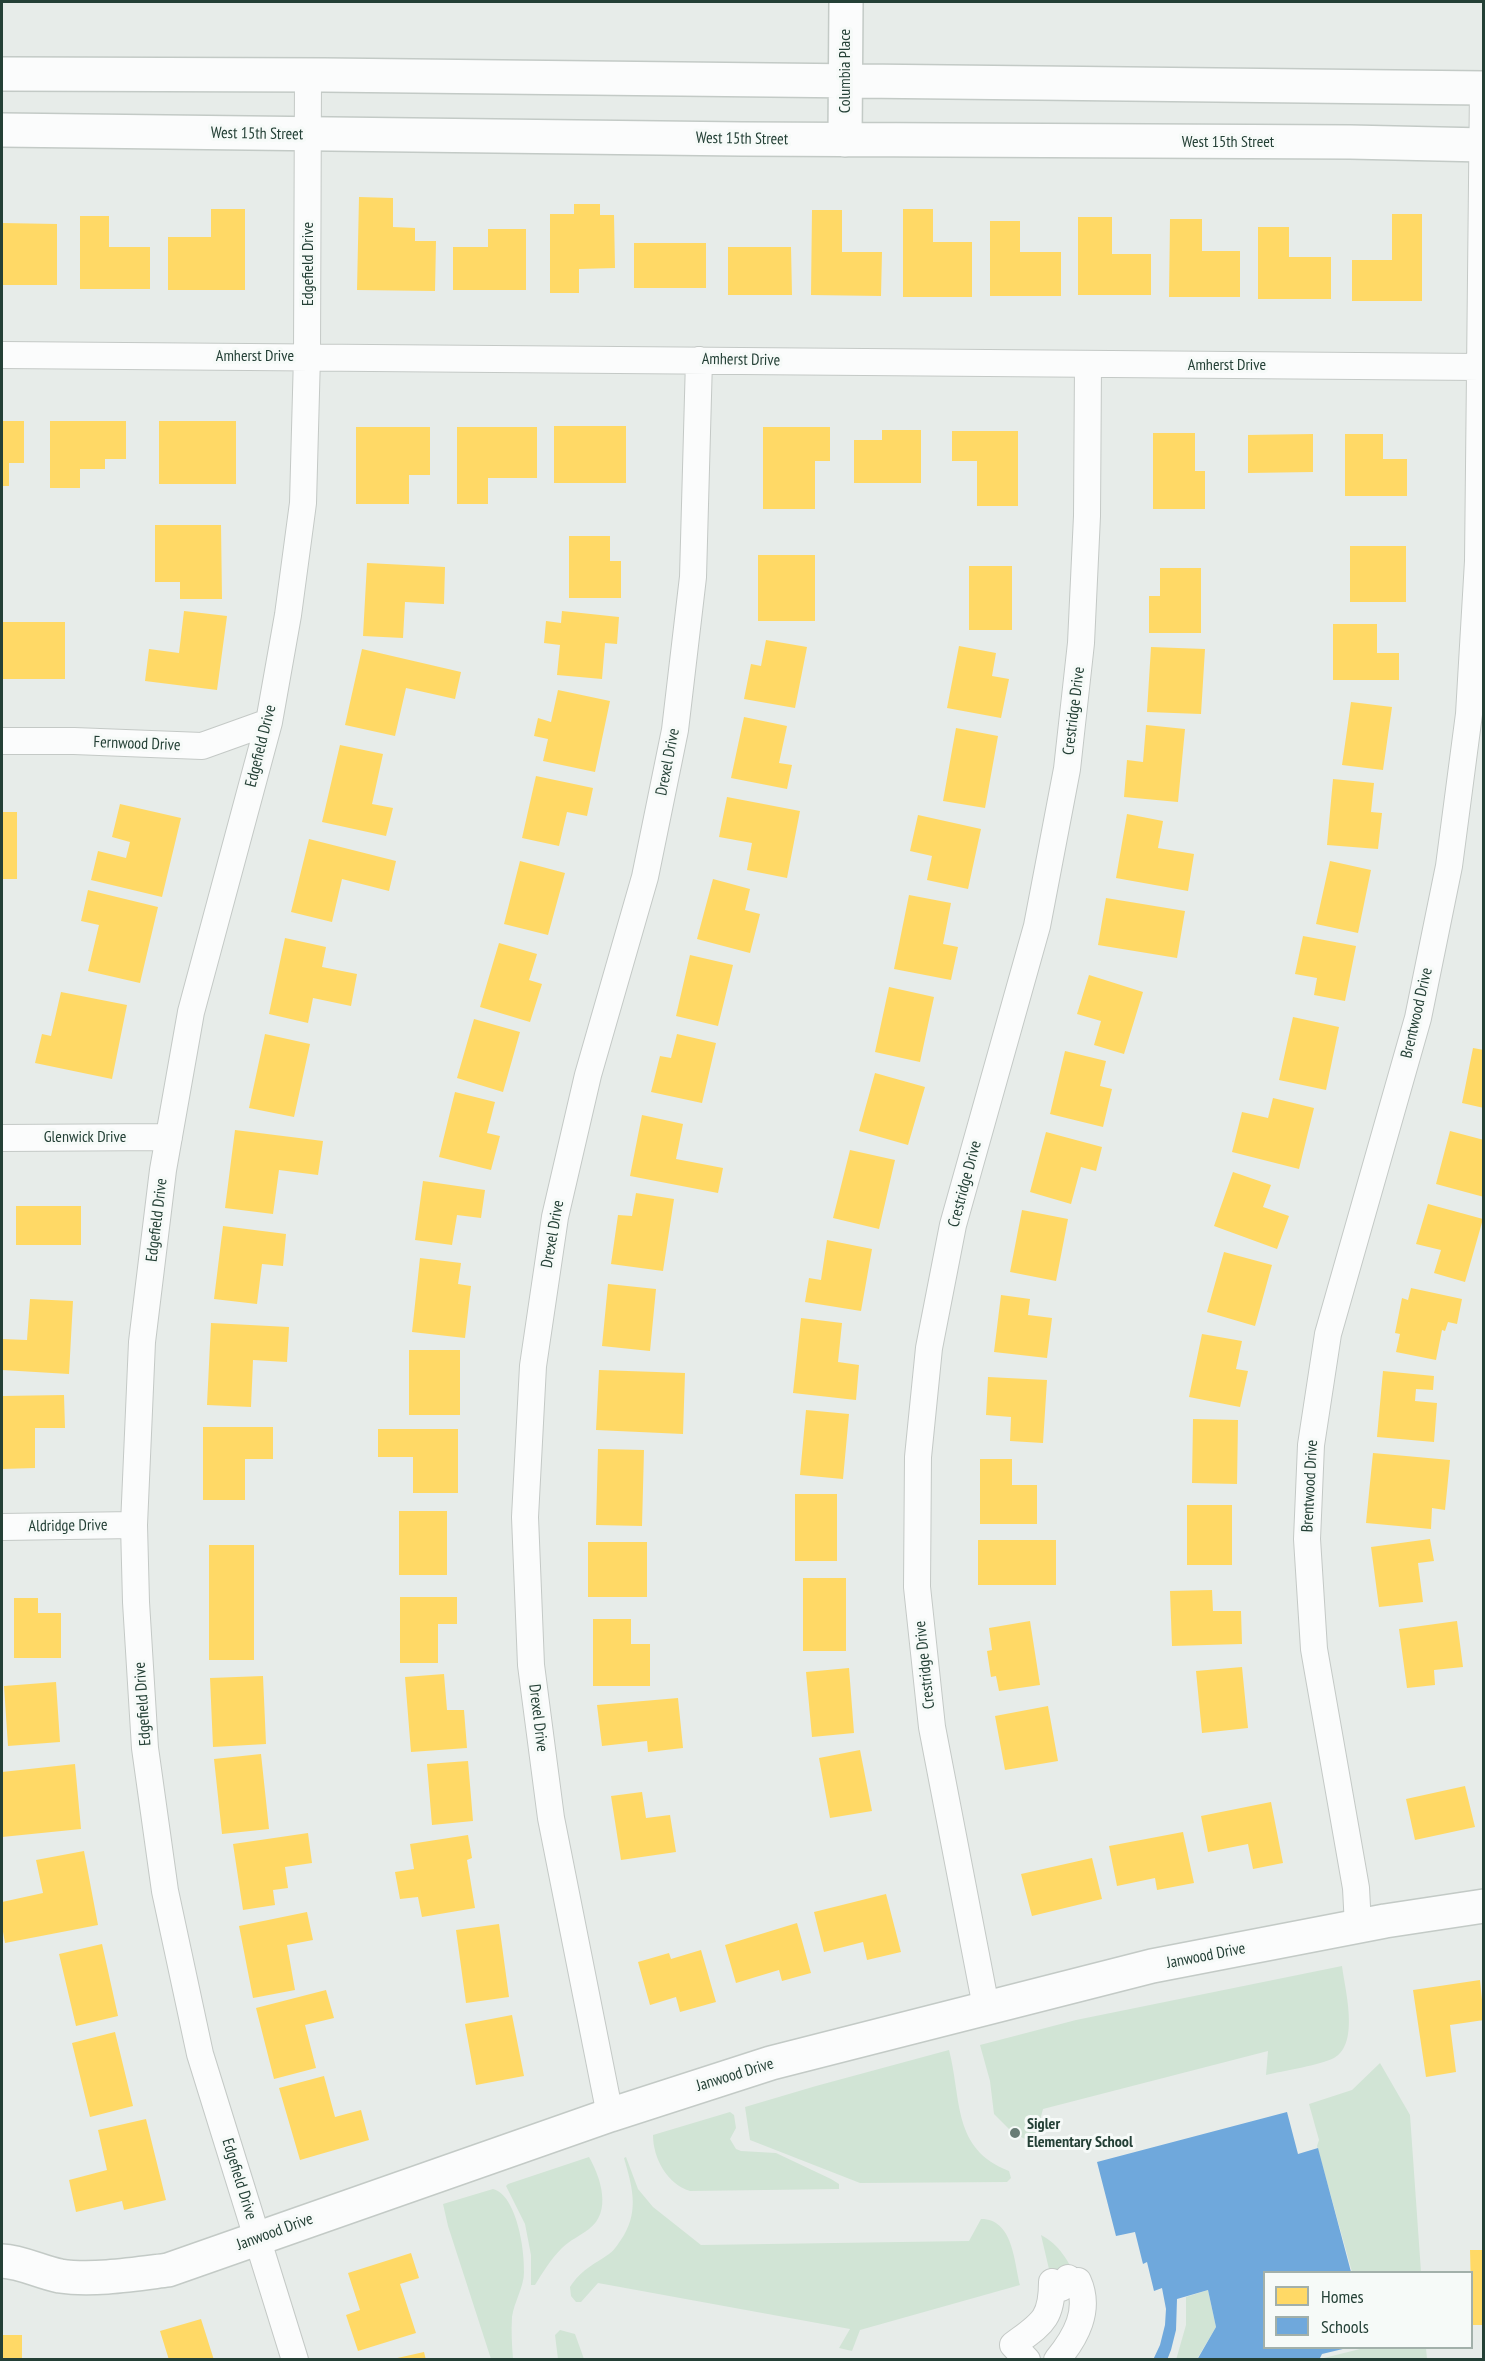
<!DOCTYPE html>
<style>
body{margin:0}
#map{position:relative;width:1485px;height:2361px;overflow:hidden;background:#e7ece9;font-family:"PT Sans Narrow",sans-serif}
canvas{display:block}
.frame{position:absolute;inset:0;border:3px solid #244036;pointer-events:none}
.legend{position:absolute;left:1263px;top:2271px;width:210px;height:78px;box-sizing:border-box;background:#f6faf8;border:2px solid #a2b0aa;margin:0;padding:8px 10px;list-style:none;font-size:18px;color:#244036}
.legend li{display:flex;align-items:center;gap:12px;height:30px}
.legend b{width:30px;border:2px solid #a2b0aa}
</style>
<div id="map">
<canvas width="1485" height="2361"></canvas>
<div class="frame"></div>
<ul class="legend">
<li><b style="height:16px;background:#ffd966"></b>Homes</li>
<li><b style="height:16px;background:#6fa8dc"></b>Schools</li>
</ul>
</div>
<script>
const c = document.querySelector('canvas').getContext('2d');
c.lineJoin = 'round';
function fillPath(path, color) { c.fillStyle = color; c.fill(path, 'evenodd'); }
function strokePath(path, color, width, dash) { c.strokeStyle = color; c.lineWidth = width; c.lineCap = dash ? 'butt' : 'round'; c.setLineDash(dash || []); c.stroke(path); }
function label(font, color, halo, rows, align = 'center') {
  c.font = font + ' "PT Sans Narrow",sans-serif'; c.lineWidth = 6; c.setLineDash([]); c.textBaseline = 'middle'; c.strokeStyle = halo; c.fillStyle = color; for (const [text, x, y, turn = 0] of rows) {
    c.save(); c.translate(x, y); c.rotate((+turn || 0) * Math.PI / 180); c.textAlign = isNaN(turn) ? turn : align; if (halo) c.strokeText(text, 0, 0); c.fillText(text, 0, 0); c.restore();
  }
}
fillPath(new Path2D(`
 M 1342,1966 C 1345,1990 1360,2044 1334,2058 C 1321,2065 1282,2071 1266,2075 L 1268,2051 L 1043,2109 L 1036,2135 L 1027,2140 L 1013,2133 L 994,2114 L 990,2081 L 980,2045 L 1076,2020 Z
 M 949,2050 C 962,2100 952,2149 1009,2171 L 1011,2178 L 1007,2182 L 860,2183 L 750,2140 L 745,2107 L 816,2086 Z
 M 1380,2063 L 1410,2115 L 1421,2272 L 1352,2272 L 1317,2146 L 1319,2140 L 1309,2104 L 1352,2090 Z
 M 730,2112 L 734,2115 L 736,2128 L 730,2139 L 736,2149 L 741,2151 L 776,2153 L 831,2179 L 839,2184 L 839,2189 L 690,2191 C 667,2184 653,2158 653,2135 Z
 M 589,2157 C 601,2178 612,2212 589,2229 C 580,2236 570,2240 562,2248 C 551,2259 543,2272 535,2285 L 531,2285 L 531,2255 L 525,2224 L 506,2186 L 508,2184 Z
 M 626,2157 L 638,2189 L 653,2207 L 701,2245 L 969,2241 L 981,2219 C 1013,2219 1014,2261 1020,2285 L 860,2330 L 852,2351 L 839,2348 L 850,2329 L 598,2283 L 581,2302 L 576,2302 L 571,2296 L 570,2287 C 581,2270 593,2265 609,2254 C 615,2250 620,2241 624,2235 C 639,2209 632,2186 624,2158 Z
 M 493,2189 C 517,2195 525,2252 524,2272 C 524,2287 514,2302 512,2317 C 511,2331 512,2346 513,2359 L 491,2359 L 448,2226 L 443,2204 Z
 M 1041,2235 C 1060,2245 1068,2261 1078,2280 L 1052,2282 Z
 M 1208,2290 L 1216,2327 L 1197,2359 L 1176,2360 L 1186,2325 L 1186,2297 Z
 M 560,2330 L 575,2334 L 584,2359 L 558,2359 L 555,2335 Z
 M 1364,2348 L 1426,2348 L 1427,2359 L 1320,2359 Z`), '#d1e4d5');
fillPath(new Path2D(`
 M 359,197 L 393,198 L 393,227 L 415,228 L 415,241 L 436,241 L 435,291 L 357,290 Z
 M 574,204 L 600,204 L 600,215 L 614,215 L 615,268 L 579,269 L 579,293 L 550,293 L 550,214 L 574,214 Z
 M 211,209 L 245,209 L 245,290 L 168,290 L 168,237 L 211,237 Z
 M 903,209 L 933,209 L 933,242 L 972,242 L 972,297 L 903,297 Z
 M 812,210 L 842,210 L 842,252 L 882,252 L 881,296 L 811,295 Z
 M 1392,214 L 1422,214 L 1422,301 L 1352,301 L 1352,260 L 1392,260 Z
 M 80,216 L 109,216 L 109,247 L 150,247 L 150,289 L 80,289 Z
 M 1078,217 L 1112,217 L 1112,254 L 1151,254 L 1151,295 L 1078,295 Z
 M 1170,219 L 1202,219 L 1202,251 L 1240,251 L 1240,297 L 1169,297 Z
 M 990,221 L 1020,221 L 1020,252 L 1061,252 L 1061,296 L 990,296 Z
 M 2,223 L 57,224 L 57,285 L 2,285 Z
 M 1258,227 L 1289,227 L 1289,257 L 1331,257 L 1331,299 L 1258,299 Z
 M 488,229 L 526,229 L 526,290 L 453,290 L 453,247 L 488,247 Z
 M 634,243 L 706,243 L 706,288 L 634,288 Z
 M 728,247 L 791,247 L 792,295 L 728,295 Z
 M 2,421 L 24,421 L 24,463 L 9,463 L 9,486 L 2,486 Z
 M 50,421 L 126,421 L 126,459 L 105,459 L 105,469 L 80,469 L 80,488 L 50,488 Z
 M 159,421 L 236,421 L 236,484 L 159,484 Z
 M 554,426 L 626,426 L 626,483 L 554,483 Z
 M 356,427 L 430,427 L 430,475 L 409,475 L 409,504 L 356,504 Z
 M 457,427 L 537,427 L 537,478 L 488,478 L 488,504 L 457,504 Z
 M 763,427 L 830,427 L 830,461 L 815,461 L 815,509 L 763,509 Z
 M 882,430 L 921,430 L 921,483 L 854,483 L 854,440 L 882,440 Z
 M 952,431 L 1018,431 L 1018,506 L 977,506 L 977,461 L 952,461 Z
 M 1153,433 L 1195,433 L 1195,471 L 1205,471 L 1205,509 L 1153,509 Z
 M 1313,434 L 1313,472 L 1248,473 L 1248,435 Z
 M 1345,434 L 1383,434 L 1383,459 L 1407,459 L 1407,496 L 1345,496 Z
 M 155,525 L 221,525 L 222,599 L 180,599 L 180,582 L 155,582 Z
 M 569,536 L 610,536 L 610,561 L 621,561 L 621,598 L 569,598 Z
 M 1350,546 L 1406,546 L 1406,602 L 1350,602 Z
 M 758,555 L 815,555 L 815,621 L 758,621 Z
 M 367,563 L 445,567 L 444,604 L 405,602 L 403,638 L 363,636 Z
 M 969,566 L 1012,566 L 1012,630 L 969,630 Z
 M 1160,568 L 1201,568 L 1201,633 L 1149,633 L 1149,596 L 1160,596 Z
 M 184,611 L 227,616 L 217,690 L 145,681 L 149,649 L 179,653 Z
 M 562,611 L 619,617 L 617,644 L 605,643 L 602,679 L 557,675 L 560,645 L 544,643 L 546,621 L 561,623 Z
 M 2,622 L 65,622 L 65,679 L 2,679 Z
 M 1333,624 L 1377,624 L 1377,653 L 1399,653 L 1399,680 L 1333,680 Z
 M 766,640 L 807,647 L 795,708 L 744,699 L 751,664 L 761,666 Z
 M 959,646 L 996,653 L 992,676 L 1009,679 L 1001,718 L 947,708 Z
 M 1151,647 L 1205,649 L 1201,714 L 1147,712 Z
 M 362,649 L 461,672 L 455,699 L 406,688 L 395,736 L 345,725 Z
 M 558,690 L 610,701 L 595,772 L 543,761 L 548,739 L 534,736 L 538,718 L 551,722 Z
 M 1351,702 L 1392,707 L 1383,770 L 1342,765 Z
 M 744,717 L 787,726 L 779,763 L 792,765 L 787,789 L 731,778 Z
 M 1146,725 L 1185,729 L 1178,802 L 1124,797 L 1127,760 L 1143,762 Z
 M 956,728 L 998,736 L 985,808 L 943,801 Z
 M 340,745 L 383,754 L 372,804 L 393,808 L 386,836 L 322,822 Z
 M 536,776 L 593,788 L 587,816 L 567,812 L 559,846 L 522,838 Z
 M 1333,779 L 1374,783 L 1371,812 L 1382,813 L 1378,849 L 1327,845 Z
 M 727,797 L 800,811 L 787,878 L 747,870 L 752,843 L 719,837 Z
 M 120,804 L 181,818 L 162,897 L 91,880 L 98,851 L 126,858 L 130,842 L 112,837 Z
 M 2,812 L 17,812 L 17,879 L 2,879 Z
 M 1127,814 L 1163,821 L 1158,848 L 1194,854 L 1188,891 L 1116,878 Z
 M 918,815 L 981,829 L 968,889 L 927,880 L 932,856 L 910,851 Z
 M 309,839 L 396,861 L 389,891 L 342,879 L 332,922 L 291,912 Z
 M 520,861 L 565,873 L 548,935 L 504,924 Z
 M 1330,861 L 1371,870 L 1358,933 L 1316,924 Z
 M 713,879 L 750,889 L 745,910 L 760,914 L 750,953 L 697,939 Z
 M 88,890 L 158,907 L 140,983 L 88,971 L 99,925 L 81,921 Z
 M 909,895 L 951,903 L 943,944 L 958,947 L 951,980 L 894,969 Z
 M 1106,898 L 1185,911 L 1177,958 L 1098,945 Z
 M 1303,936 L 1356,946 L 1345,1001 L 1314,995 L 1317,978 L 1295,974 Z
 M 285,938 L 326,947 L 322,967 L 357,974 L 351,1006 L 313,998 L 308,1023 L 269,1014 Z
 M 499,943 L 537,954 L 529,980 L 542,984 L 530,1022 L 480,1007 Z
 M 690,955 L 733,965 L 718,1026 L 676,1016 Z
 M 1089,975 L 1143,992 L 1124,1054 L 1094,1045 L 1101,1021 L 1077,1014 Z
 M 889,987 L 934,997 L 920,1062 L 875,1052 Z
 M 61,992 L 127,1005 L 112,1079 L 35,1063 L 42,1034 L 51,1036 Z
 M 1293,1017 L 1339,1027 L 1326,1090 L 1279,1080 Z
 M 474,1019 L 520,1032 L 503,1092 L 457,1078 Z
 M 265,1034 L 310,1044 L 294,1117 L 249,1108 Z
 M 677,1034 L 716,1043 L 702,1103 L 651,1092 L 660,1056 L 671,1058 Z
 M 1473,1048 L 1484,1050 L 1484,1108 L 1462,1103 Z
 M 1065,1051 L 1106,1061 L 1100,1086 L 1112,1089 L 1103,1127 L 1050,1114 Z
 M 875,1073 L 925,1087 L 908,1145 L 859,1131 Z
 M 455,1092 L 495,1102 L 487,1133 L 500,1136 L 491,1170 L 439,1157 Z
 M 1273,1098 L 1314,1108 L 1299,1169 L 1232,1152 L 1242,1112 L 1268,1118 Z
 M 642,1115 L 683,1124 L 676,1159 L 723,1168 L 718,1193 L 630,1176 Z
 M 235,1130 L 323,1141 L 318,1175 L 279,1170 L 273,1214 L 225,1208 Z
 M 1450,1131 L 1484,1140 L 1484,1197 L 1436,1184 Z
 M 1046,1132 L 1102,1147 L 1096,1171 L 1081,1167 L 1071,1204 L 1030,1192 Z
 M 850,1150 L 895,1160 L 879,1229 L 833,1218 Z
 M 1233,1172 L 1271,1185 L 1263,1207 L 1289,1216 L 1277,1249 L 1214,1226 Z
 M 423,1181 L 485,1190 L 481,1218 L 457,1215 L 452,1245 L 415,1240 Z
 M 636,1193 L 674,1199 L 663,1271 L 611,1264 L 618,1215 L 632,1216 Z
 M 1428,1204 L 1483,1219 L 1465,1282 L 1434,1273 L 1441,1250 L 1416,1244 Z
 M 16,1206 L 81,1206 L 81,1245 L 16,1245 Z
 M 1022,1210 L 1068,1219 L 1056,1281 L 1010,1272 Z
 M 223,1226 L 286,1234 L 283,1266 L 262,1264 L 257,1304 L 214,1299 Z
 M 827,1240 L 872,1249 L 861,1311 L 805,1302 L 809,1278 L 821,1280 Z
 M 1224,1252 L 1272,1265 L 1255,1326 L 1207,1312 Z
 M 420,1258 L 461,1263 L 458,1284 L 471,1286 L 465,1338 L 412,1332 Z
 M 608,1284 L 656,1289 L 650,1351 L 602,1346 Z
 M 1411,1288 L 1462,1299 L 1457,1324 L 1448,1322 L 1445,1331 L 1442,1330 L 1436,1360 L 1396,1352 L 1400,1334 L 1395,1333 L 1402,1298 L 1408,1300 Z
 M 1001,1295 L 1030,1299 L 1028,1315 L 1052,1318 L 1047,1358 L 994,1352 Z
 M 30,1299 L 73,1301 L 69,1374 L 2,1370 L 2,1339 L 27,1340 Z
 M 801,1318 L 842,1323 L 838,1362 L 859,1365 L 856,1400 L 793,1393 Z
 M 211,1323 L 289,1327 L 287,1362 L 253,1360 L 251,1407 L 207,1405 Z
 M 1202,1334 L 1242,1341 L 1236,1369 L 1248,1371 L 1240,1407 L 1189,1397 Z
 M 409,1350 L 460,1350 L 460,1415 L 409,1415 Z
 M 599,1370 L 685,1373 L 683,1434 L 596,1430 Z
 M 1383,1371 L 1434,1376 L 1433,1390 L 1416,1389 L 1415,1401 L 1437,1403 L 1434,1442 L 1377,1437 Z
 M 988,1377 L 1047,1380 L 1043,1443 L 1010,1441 L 1011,1417 L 986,1415 Z
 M 64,1395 L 65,1428 L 35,1428 L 35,1468 L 2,1469 L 2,1396 Z
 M 806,1410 L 849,1414 L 843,1479 L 800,1475 Z
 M 1193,1419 L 1238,1420 L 1237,1484 L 1192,1483 Z
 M 203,1427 L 273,1427 L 273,1459 L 245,1459 L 245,1500 L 203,1500 Z
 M 378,1429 L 458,1429 L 458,1493 L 413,1493 L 413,1457 L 378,1457 Z
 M 598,1449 L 644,1450 L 642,1526 L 596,1525 Z
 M 1373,1453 L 1450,1460 L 1445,1510 L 1432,1508 L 1431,1529 L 1366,1523 Z
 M 980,1459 L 1012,1459 L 1012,1485 L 1037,1485 L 1037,1524 L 980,1524 Z
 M 795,1494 L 837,1494 L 837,1561 L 795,1561 Z
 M 1187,1505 L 1232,1505 L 1232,1565 L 1187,1565 Z
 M 399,1511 L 447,1511 L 447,1575 L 399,1575 Z
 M 1430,1539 L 1434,1561 L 1418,1563 L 1423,1602 L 1379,1607 L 1371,1547 Z
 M 978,1540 L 1056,1540 L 1056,1585 L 978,1585 Z
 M 588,1542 L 647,1542 L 647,1597 L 588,1597 Z
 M 209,1545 L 254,1545 L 254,1660 L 209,1660 Z
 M 803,1578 L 846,1578 L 846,1651 L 803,1651 Z
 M 1212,1590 L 1213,1611 L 1241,1611 L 1242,1644 L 1172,1646 L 1170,1591 Z
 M 400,1597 L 457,1597 L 457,1624 L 438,1624 L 438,1663 L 400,1663 Z
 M 14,1598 L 38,1598 L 38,1613 L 61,1613 L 61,1658 L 14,1658 Z
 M 593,1619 L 631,1619 L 631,1644 L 650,1644 L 650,1686 L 593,1686 Z
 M 1030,1621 L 1040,1685 L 999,1691 L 996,1676 L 991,1677 L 987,1651 L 992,1650 L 989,1628 Z
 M 1457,1621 L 1463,1667 L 1434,1670 L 1435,1685 L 1407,1688 L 1399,1629 Z
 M 1242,1667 L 1248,1728 L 1202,1733 L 1196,1671 Z
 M 849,1668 L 854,1733 L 812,1737 L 806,1672 Z
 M 444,1674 L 447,1710 L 464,1710 L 467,1748 L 411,1752 L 405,1677 Z
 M 263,1676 L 266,1744 L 213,1747 L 210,1678 Z
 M 56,1682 L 60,1742 L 8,1746 L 4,1686 Z
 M 678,1698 L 683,1748 L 648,1752 L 647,1741 L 602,1746 L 597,1705 Z
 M 1048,1706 L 1058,1761 L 1005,1770 L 995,1716 Z
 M 860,1750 L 872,1811 L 830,1818 L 819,1758 Z
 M 261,1754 L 269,1829 L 222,1834 L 214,1759 Z
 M 468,1761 L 473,1821 L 432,1825 L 427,1764 Z
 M 75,1764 L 81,1829 L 2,1837 L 2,1772 Z
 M 1465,1786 L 1475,1827 L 1415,1840 L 1406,1799 Z
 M 642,1792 L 646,1818 L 670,1815 L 676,1852 L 621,1860 L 611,1796 Z
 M 1271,1802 L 1283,1863 L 1253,1869 L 1248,1844 L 1208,1852 L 1201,1816 Z
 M 1183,1832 L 1194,1883 L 1157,1890 L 1155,1878 L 1117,1886 L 1109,1846 Z
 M 308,1833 L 312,1863 L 285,1867 L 288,1888 L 273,1890 L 275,1905 L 243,1910 L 233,1844 Z
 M 468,1835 L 472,1858 L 467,1860 L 475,1908 L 422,1917 L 418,1897 L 400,1899 L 395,1872 L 414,1869 L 410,1844 Z
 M 84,1851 L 98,1925 L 5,1943 L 2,1926 L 2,1902 L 43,1893 L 36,1860 Z
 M 1092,1858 L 1102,1899 L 1032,1916 L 1021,1874 Z
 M 886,1894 L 901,1952 L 867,1960 L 863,1942 L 824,1952 L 814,1912 Z
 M 307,1912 L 313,1940 L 287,1945 L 295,1990 L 253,1998 L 239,1926 Z
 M 797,1923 L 811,1973 L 782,1981 L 779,1970 L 736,1983 L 725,1945 Z
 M 499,1924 L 509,1997 L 466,2003 L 456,1930 Z
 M 102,1944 L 118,2016 L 76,2026 L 59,1954 Z
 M 701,1950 L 716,2002 L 680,2012 L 676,1997 L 650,2005 L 638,1962 L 669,1953 L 671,1959 Z
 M 1480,1980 L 1484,2020 L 1450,2025 L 1456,2072 L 1426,2077 L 1413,1990 Z
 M 326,1990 L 334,2018 L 305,2025 L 316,2068 L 274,2079 L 256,2008 Z
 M 512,2015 L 524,2076 L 476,2085 L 465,2024 Z
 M 115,2032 L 133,2106 L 90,2117 L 72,2043 Z
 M 324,2076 L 335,2117 L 361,2110 L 369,2140 L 300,2160 L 279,2088 Z
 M 146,2119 L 166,2200 L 124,2210 L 122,2201 L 76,2212 L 69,2180 L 107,2170 L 98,2130 Z
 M 1470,2250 L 1484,2250 L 1484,2325 L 1472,2325 Z
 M 411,2253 L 419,2278 L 400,2284 L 416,2333 L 358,2351 L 346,2315 L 360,2310 L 348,2273 Z
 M 201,2319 L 214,2360 L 169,2360 L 160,2331 Z
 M 2,2335 L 22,2335 L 22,2360 L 2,2360 Z
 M 424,2352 L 426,2360 L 393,2360 L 393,2359 Z`), '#ffd966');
fillPath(new Path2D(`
 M 1287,2112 L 1298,2154 L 1318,2148 L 1351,2272 L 1264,2272 L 1264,2348 L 1347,2348 L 1322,2354 L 1319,2360 L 1197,2360 L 1216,2327 L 1208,2290 L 1177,2299 L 1176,2330 L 1171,2350 L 1167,2360 L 1153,2360 L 1160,2345 L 1165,2325 L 1166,2309 L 1162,2288 L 1154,2291 L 1147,2262 L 1143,2264 L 1135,2232 L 1116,2236 L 1097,2162 Z`), '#6fa8dc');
const street = new Path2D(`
 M 2,355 L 1480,367
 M 2,741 L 74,741 L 202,746 L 269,722
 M 2,1138 L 169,1137
 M 2,1527 L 134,1525
 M 1358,1926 L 1356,1888 L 1314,1649 L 1307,1539 L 1311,1445 L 1328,1334 L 1418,1018 L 1449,866 L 1469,714 L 1478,561 L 1483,88
 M 986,2007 L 932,1727 L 917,1587 L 918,1457 L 929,1348 L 953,1225 L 1037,926 L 1067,769 L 1081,643 L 1087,516 L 1088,364
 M 610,2115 L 551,1818 L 531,1665 L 525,1517 L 533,1366 L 555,1217 L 588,1075 L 645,877 L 675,730 L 693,577 L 699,360
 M 1052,2282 L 1061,2288 L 1068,2278 L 1075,2284 L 1078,2281 C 1091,2310 1076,2337 1057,2360
 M 295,2360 L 200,2054 L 165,1891 L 145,1748 L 136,1602 L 134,1525 L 142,1342 L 163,1170 L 191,1012 L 269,722 L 288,615 L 303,503 L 307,356 L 308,75
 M 1027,2360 L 1013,2345 C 1041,2324 1052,2320 1052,2282`);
const secondary = new Path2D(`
 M 2,74 L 324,75 L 1484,88
 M 2,130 L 742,139 L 1350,142 L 1484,145
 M 845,140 L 846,2
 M 2,2261 C 22,2262 40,2272 60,2276 C 93,2281 136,2274 168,2270 L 610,2115 L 771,2063 L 1152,1966 L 1385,1921 L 1484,1906`);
strokePath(street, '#c4c9c6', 28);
strokePath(secondary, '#c3cac6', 36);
strokePath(street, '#fbfcfc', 26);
strokePath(secondary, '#fbfcfc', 33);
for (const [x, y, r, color] of [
 [1015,2133,6,"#687c75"]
]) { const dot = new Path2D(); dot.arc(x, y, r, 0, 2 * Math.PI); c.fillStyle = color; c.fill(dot); strokePath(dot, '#f6faf8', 2); }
label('16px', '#244036', '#f6faf8', [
 ["Columbia Place",845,71,-90],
 ["West 15th Street",257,134,1],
 ["West 15th Street",742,139,1],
 ["West 15th Street",1228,142],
 ["Edgefield Drive",308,264,-90],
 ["Amherst Drive",255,356],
 ["Amherst Drive",741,360,1],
 ["Amherst Drive",1227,365],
 ["Crestridge Drive",1074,711,-83],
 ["Fernwood Drive",137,744,2],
 ["Edgefield Drive",261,746,-76],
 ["Drexel Drive",668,762,-79],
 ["Brentwood Drive",1417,1013,-77],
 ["Glenwick Drive",85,1137],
 ["Crestridge Drive",965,1184,-75],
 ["Edgefield Drive",157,1220,-83],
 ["Drexel Drive",553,1234,-80],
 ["Brentwood Drive",1310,1486,-87],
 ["Aldridge Drive",68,1526,-1],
 ["Crestridge Drive",925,1665,-96],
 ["Edgefield Drive",143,1704,-94],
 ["Drexel Drive",538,1718,83],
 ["Janwood Drive",1206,1956,-11],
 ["Janwood Drive",735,2075,-17],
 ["Edgefield Drive",239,2179,73],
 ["Janwood Drive",275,2232,-20]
]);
label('bold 16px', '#244036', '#f6faf8', [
 ["Sigler",1027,2124],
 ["Elementary School",1027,2142]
], 'left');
</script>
